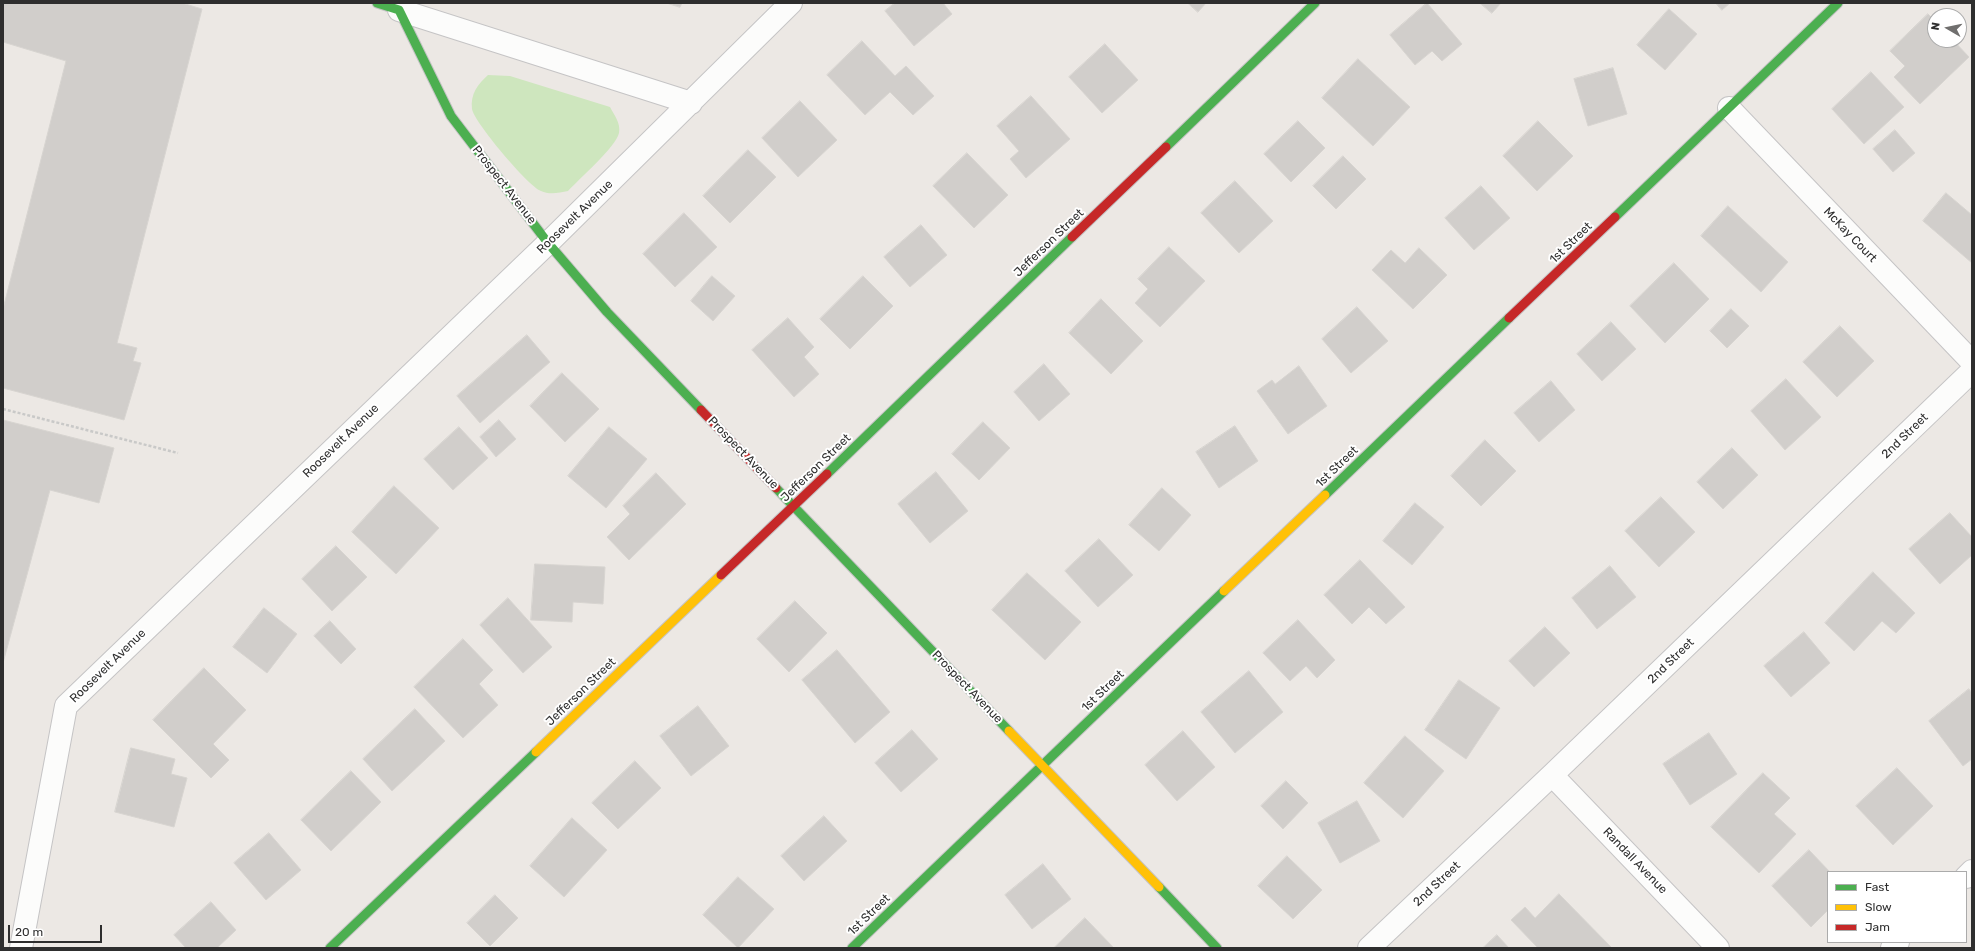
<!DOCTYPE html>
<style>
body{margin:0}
#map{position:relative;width:1975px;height:951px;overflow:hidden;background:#ece8e4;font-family:Rubik,sans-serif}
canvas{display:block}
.frame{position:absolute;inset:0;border:4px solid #2e2e2e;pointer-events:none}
.legend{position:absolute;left:1827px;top:871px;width:140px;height:72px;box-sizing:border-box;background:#fff;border:1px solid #ababab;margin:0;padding:5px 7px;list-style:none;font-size:12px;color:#2e2e2e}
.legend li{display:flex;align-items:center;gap:8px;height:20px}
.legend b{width:20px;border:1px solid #ababab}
.north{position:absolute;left:1927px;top:8px;width:40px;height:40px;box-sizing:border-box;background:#fff;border:1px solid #ababab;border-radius:50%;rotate:279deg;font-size:11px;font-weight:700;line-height:16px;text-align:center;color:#2e2e2e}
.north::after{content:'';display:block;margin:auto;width:14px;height:18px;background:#706f6e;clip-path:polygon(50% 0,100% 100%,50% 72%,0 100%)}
.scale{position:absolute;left:8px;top:925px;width:94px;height:18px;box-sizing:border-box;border:2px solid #2e2e2e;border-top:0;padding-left:5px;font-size:12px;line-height:14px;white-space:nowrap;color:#2e2e2e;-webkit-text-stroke:3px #fff;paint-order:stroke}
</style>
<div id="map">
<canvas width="1975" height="951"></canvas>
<div class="frame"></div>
<ul class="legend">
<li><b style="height:5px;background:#4caf50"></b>Fast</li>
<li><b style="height:5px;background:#ffc107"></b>Slow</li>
<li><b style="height:5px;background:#c62828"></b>Jam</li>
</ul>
<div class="north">N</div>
<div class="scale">20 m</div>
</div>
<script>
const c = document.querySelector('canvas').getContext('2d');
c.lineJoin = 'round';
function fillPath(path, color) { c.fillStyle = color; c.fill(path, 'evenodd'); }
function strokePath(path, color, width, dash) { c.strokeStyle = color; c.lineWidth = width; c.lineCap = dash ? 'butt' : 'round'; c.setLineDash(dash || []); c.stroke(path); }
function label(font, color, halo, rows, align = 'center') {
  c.font = font + ' Rubik,sans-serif'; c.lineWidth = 4; c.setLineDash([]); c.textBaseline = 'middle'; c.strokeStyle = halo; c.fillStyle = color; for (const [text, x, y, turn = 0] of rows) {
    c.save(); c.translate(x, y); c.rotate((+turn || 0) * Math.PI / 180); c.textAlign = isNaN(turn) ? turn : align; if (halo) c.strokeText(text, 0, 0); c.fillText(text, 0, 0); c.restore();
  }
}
fillPath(new Path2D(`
 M 488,75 L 510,76 L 610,107 C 614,115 621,123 619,133 C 616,147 579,179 568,191 C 559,193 549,195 541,191 C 528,186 474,122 472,109 C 470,94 478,84 488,75 Z`), '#cee6be');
const building = new Path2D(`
 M 3,3 L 182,3 L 202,9 L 117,343 L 137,348 L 133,361 L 141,363 L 124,420 L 3,388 L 3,309 L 66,61 L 3,42 Z
 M 667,3 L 682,3 L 680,7 Z
 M 895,3 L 943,3 L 952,14 L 914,46 L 885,11 Z
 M 1188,3 L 1206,3 L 1198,12 Z
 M 1427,3 L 1462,44 L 1442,61 L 1432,51 L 1415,65 L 1390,35 Z
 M 1480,3 L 1501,3 L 1492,13 Z
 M 1716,3 L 1730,3 L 1722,10 Z
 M 1669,9 L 1697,34 L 1665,70 L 1637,45 Z
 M 1928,14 L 1935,21 L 1935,40 L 1953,40 L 1969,57 L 1920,104 L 1894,77 L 1905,66 L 1890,51 Z
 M 862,41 L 895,76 L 906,66 L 934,96 L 913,115 L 890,92 L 865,115 L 827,75 Z
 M 1105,44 L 1138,80 L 1102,113 L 1069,77 Z
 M 1358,59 L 1410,107 L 1373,146 L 1322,98 Z
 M 1613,68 L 1627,114 L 1588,126 L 1574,79 Z
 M 1871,72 L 1904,107 L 1864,144 L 1832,109 Z
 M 1031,96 L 1070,139 L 1026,178 L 1010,159 L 1019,151 L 997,126 Z
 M 800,101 L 837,140 L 798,177 L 762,138 Z
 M 1298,121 L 1325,148 L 1291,182 L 1264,154 Z
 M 1538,121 L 1573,156 L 1537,191 L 1503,156 Z
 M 1895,130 L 1915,153 L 1893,172 L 1873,149 Z
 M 748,150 L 776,177 L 730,223 L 703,196 Z
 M 967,153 L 1008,195 L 974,228 L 933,186 Z
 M 1343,156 L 1366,179 L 1336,209 L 1313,186 Z
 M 1235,181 L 1273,221 L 1239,253 L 1201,213 Z
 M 1481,186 L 1510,218 L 1474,250 L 1445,218 Z
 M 1946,193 L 1972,215 L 1972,263 L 1923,221 Z
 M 1728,206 L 1788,262 L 1761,292 L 1701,236 Z
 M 684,213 L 717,247 L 675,287 L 643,254 Z
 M 921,225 L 947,255 L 910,287 L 884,257 Z
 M 1169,247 L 1205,281 L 1160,327 L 1135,303 L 1148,289 L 1138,279 Z
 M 1419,248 L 1447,275 L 1413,309 L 1372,270 L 1391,250 L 1405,263 Z
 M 1674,263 L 1709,299 L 1665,343 L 1630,306 Z
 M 712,276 L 735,296 L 713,321 L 691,301 Z
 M 863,276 L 893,306 L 850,349 L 820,319 Z
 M 1101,299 L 1143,341 L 1111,374 L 1069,333 Z
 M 1357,307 L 1388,341 L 1351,373 L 1322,339 Z
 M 1731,309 L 1749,326 L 1727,348 L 1710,331 Z
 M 788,318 L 814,347 L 804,357 L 819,374 L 794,397 L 752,350 Z
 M 1611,322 L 1636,349 L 1602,381 L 1577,354 Z
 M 1840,326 L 1874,361 L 1837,397 L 1803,362 Z
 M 527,335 L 550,362 L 480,423 L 457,396 Z
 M 1044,364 L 1070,394 L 1039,421 L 1014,392 Z
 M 1299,366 L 1327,406 L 1288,434 L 1257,391 L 1272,380 L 1275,384 Z
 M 562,373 L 599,409 L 565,442 L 530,406 Z
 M 1786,379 L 1821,417 L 1785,450 L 1751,411 Z
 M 1551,381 L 1575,410 L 1539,442 L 1514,413 Z
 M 3,420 L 114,448 L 99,503 L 50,490 L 3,663 Z
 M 499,420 L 516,439 L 496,457 L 480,437 Z
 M 983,422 L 1010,448 L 979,480 L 952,454 Z
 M 1235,426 L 1258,461 L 1219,488 L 1196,452 Z
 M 459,427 L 488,458 L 453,490 L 424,459 Z
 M 609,427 L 647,459 L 606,508 L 568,476 Z
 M 1485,440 L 1516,471 L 1481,506 L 1451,476 Z
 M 1732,448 L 1758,475 L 1723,509 L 1697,482 Z
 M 936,472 L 968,511 L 930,543 L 898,504 Z
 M 656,473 L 686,504 L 629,560 L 607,537 L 630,514 L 623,506 Z
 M 394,486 L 439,528 L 396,574 L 352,532 Z
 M 1162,488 L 1191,515 L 1159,551 L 1129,525 Z
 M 1661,497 L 1695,532 L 1659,567 L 1625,531 Z
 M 1415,503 L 1444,527 L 1412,565 L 1383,541 Z
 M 1950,513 L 1972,537 L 1972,555 L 1940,584 L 1909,549 Z
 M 1099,539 L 1133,575 L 1098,607 L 1065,571 Z
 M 336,546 L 367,577 L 332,611 L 302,579 Z
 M 1360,560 L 1405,607 L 1386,624 L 1369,607 L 1352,624 L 1324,595 Z
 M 535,564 L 605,567 L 603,604 L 573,602 L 572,622 L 531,620 Z
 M 1610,566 L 1636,597 L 1597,629 L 1572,598 Z
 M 1873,572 L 1915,613 L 1896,633 L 1882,621 L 1854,651 L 1825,623 Z
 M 1027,573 L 1081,622 L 1045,660 L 992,610 Z
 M 508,598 L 552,647 L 523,673 L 480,625 Z
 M 795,601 L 827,633 L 789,672 L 757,639 Z
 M 264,608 L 297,634 L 267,673 L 233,647 Z
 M 1298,620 L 1335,660 L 1317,678 L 1306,666 L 1290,681 L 1263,653 Z
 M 330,621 L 356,649 L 341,664 L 314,636 Z
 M 1545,627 L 1570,653 L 1534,687 L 1509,661 Z
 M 1804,632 L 1830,663 L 1791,697 L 1764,666 Z
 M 463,639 L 493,670 L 479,684 L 498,705 L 463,738 L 414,687 Z
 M 837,650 L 890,712 L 855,743 L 802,680 Z
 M 204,668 L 246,710 L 213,744 L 229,760 L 211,778 L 153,720 Z
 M 1249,671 L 1283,712 L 1235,753 L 1201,712 Z
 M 1459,680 L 1500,708 L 1466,759 L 1425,730 Z
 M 1969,689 L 1972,693 L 1972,759 L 1963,766 L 1929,721 Z
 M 698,706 L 729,746 L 691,776 L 660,736 Z
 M 415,709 L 445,741 L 392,791 L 363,759 Z
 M 912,730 L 938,759 L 901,792 L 875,763 Z
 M 1183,731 L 1215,767 L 1177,801 L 1145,765 Z
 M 1709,733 L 1737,774 L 1690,805 L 1663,764 Z
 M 1405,736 L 1444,771 L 1403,818 L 1364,783 Z
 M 131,748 L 175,759 L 171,774 L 187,778 L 174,827 L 115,812 Z
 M 635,761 L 661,788 L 618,829 L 592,803 Z
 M 1897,768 L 1933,806 L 1893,845 L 1856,806 Z
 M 351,771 L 381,802 L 331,851 L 301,820 Z
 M 1763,773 L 1790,798 L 1774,814 L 1796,834 L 1759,873 L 1711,827 Z
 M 1286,781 L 1308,803 L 1283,829 L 1261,806 Z
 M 1357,801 L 1380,841 L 1340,863 L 1318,823 Z
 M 824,816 L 847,841 L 804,881 L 781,856 Z
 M 572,818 L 607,850 L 564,897 L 530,866 Z
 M 269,833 L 301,870 L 266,900 L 234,863 Z
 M 1809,850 L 1830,872 L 1828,872 L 1828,910 L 1811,927 L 1772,886 Z
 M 1287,856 L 1322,890 L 1293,919 L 1258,886 Z
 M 1043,864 L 1071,899 L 1032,929 L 1005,895 Z
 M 738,877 L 774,909 L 738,948 L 703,915 Z
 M 1559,894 L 1612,948 L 1538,948 L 1511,920 L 1525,907 L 1535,918 Z
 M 495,895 L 518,918 L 490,946 L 467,923 Z
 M 211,902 L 236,930 L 217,948 L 186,948 L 174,935 Z
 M 1085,918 L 1114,948 L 1054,948 Z
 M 1497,935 L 1509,948 L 1483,948 Z`);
fillPath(building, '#d1cecb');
strokePath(building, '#d7d4d0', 1);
const street = new Path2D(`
 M 399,10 L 691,103
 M 1729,108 L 1972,362
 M 1552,775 L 1718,948
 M 1966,877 L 1972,871
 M 21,948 L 66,706 L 548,243 L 791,3
 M 1369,948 L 1552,775 L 1972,371
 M 1892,948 L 1898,942`);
const fast = new Path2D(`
 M 377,3 L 399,10 L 451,116 L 548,243 L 607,312 L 701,410
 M 1166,147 L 1315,3
 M 1615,217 L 1838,3
 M 827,474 L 1072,237
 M 776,488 L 1009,731
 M 1325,495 L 1509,318
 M 1159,887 L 1217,948
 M 330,948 L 536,752
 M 852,948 L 1224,591`);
const slow = new Path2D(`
 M 1224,591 L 1325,495
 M 1009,731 L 1159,887
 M 536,752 L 721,575`);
const jam = new Path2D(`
 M 1072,237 L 1166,147
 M 1509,318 L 1615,217
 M 701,410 L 776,488
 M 721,575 L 827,474`);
strokePath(street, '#c5c4c5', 24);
strokePath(fast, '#c5c4c5', 11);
strokePath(slow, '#c5c4c5', 11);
strokePath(jam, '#c5c4c5', 11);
strokePath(new Path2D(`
 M 3,409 L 178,453`), '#c9c9c8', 2.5, [3, 2]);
strokePath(street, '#fcfcfb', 22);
strokePath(fast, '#4caf50', 9);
strokePath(slow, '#ffc107', 9);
strokePath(jam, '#c62828', 9);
label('12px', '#2e2e2e', '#fff', [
 ["Prospect Avenue",504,185,52],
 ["Roosevelt Avenue",575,217,-44],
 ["McKay Court",1850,235,46],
 ["Jefferson Street",1049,243,-44],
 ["1st Street",1571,243,-44],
 ["2nd Street",1905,436,-44],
 ["Roosevelt Avenue",341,441,-44],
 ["Prospect Avenue",743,453,46],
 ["1st Street",1337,467,-44],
 ["Jefferson Street",816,468,-44],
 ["2nd Street",1671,661,-44],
 ["Roosevelt Avenue",108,666,-44],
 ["Prospect Avenue",967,687,46],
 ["1st Street",1103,691,-44],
 ["Jefferson Street",581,692,-44],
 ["Randall Avenue",1635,861,46],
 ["2nd Street",1437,884,-43],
 ["1st Street",869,915,-44]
]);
</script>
